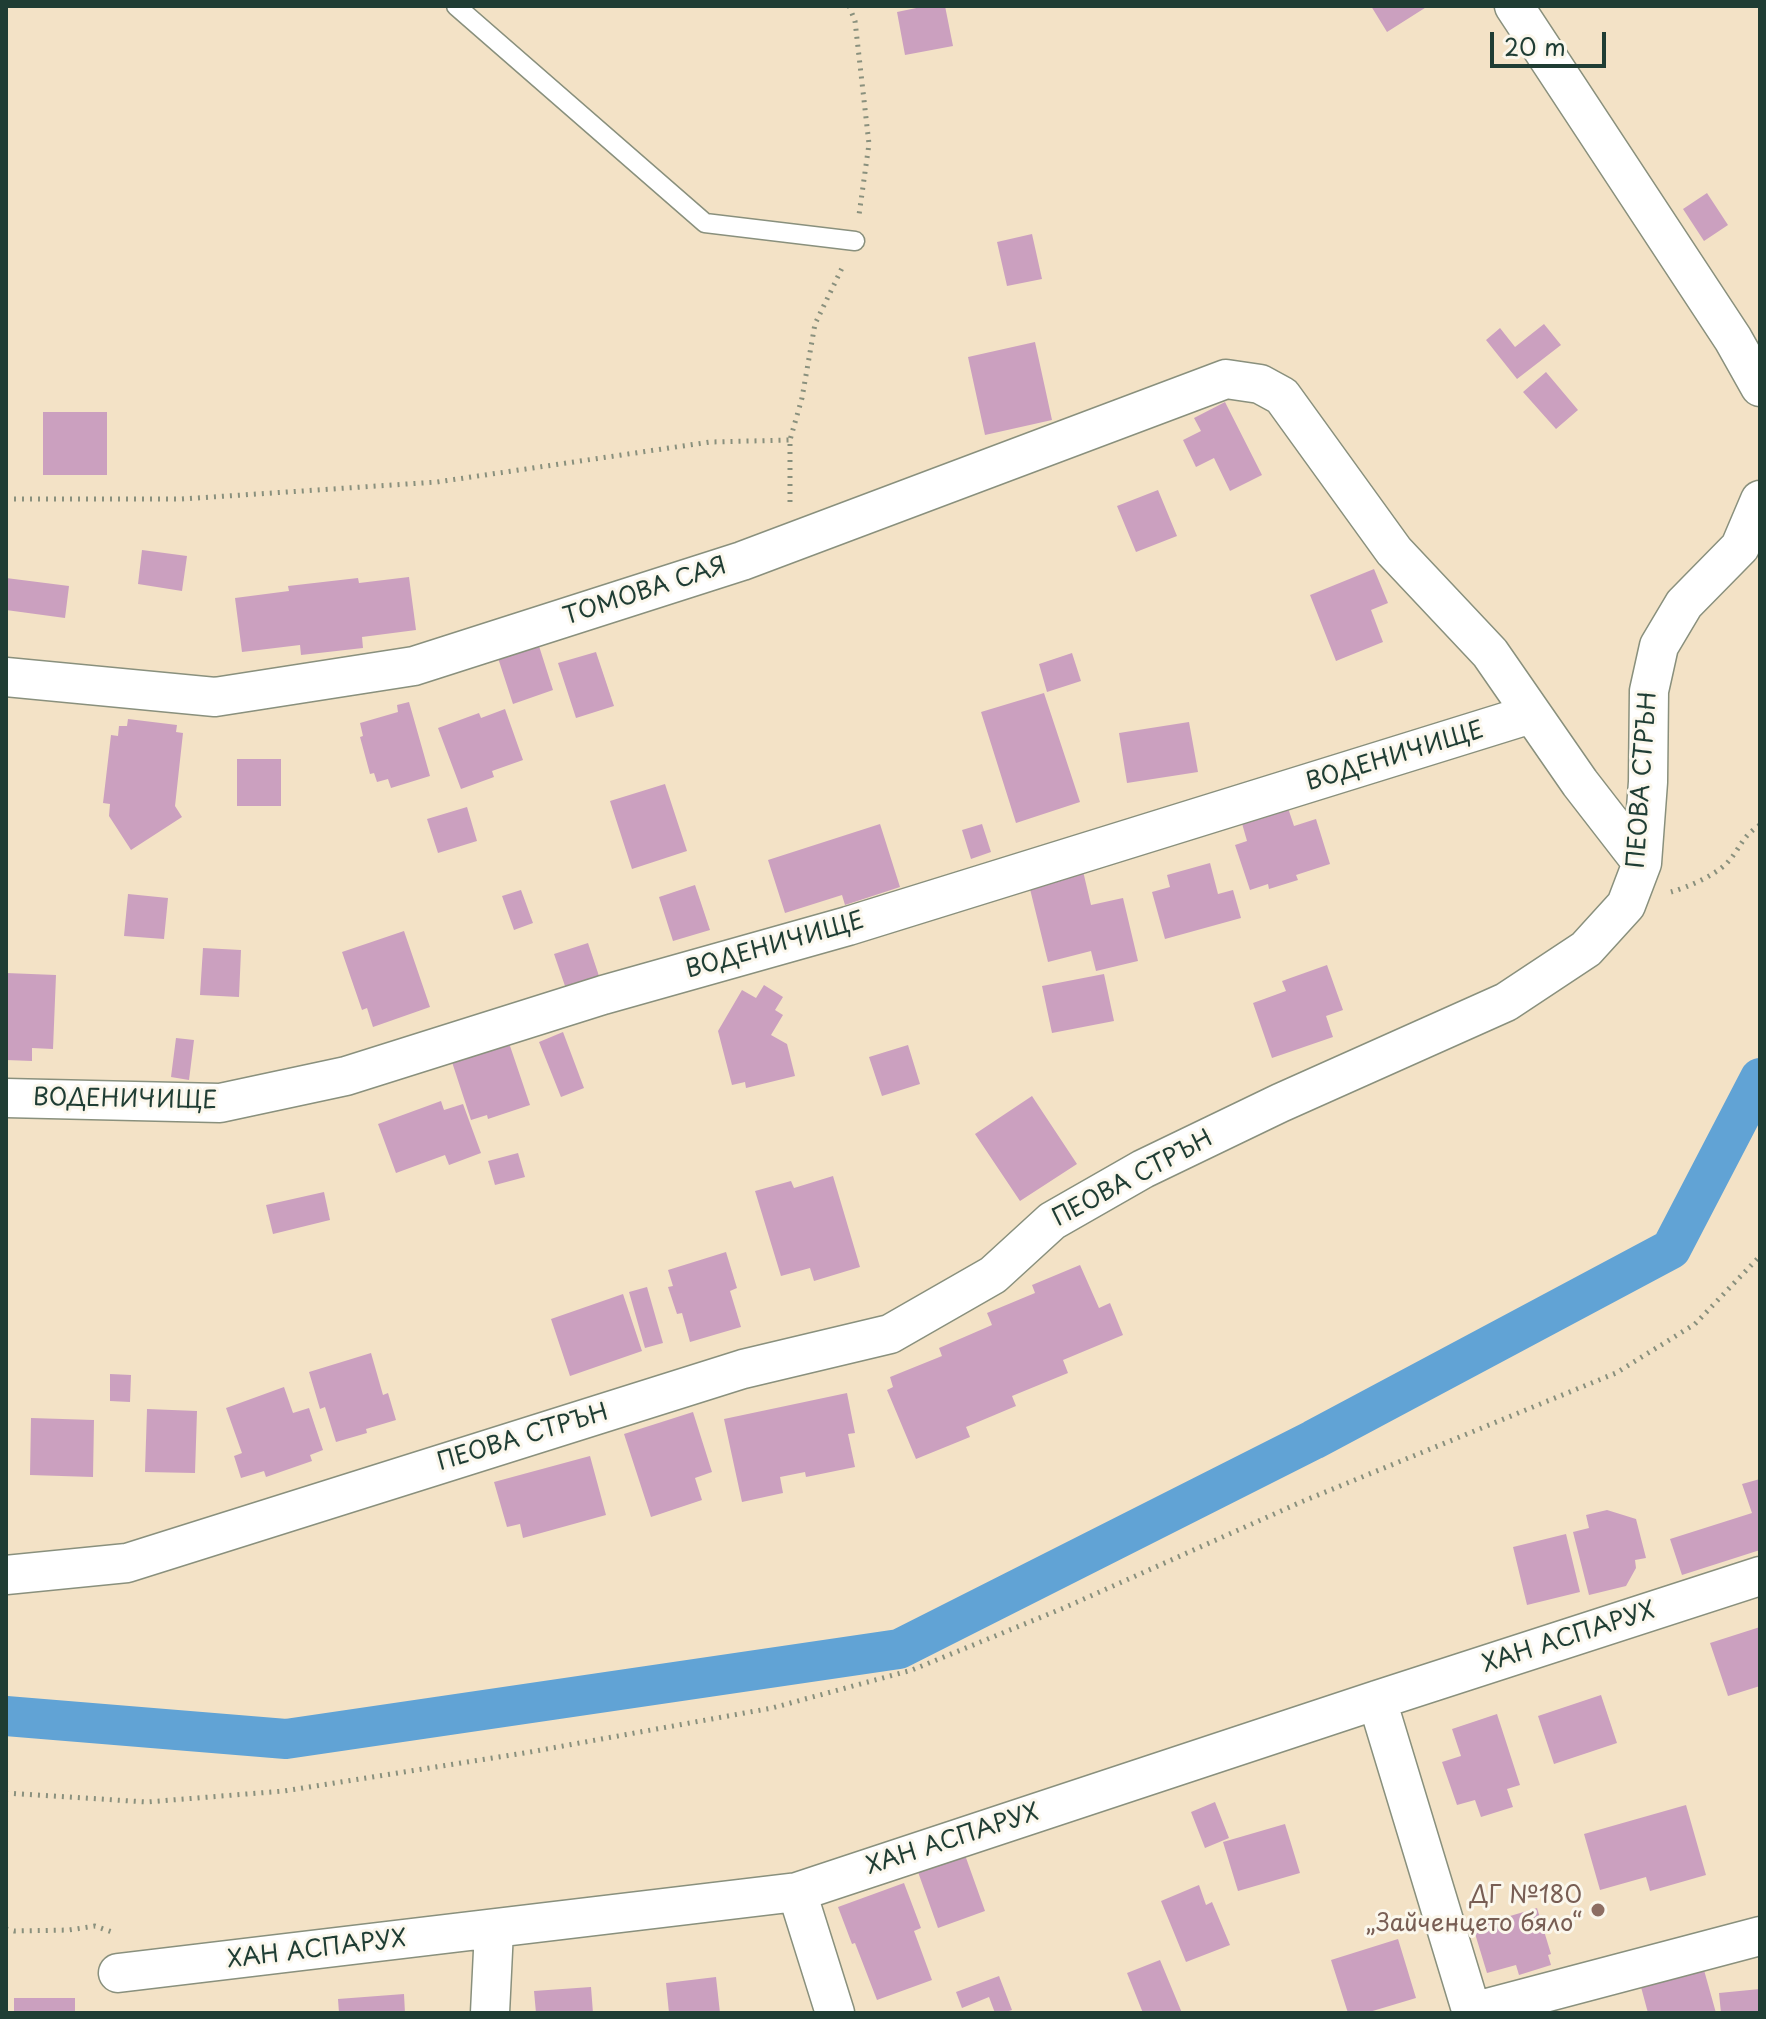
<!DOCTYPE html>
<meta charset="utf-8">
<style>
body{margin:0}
#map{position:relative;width:1766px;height:2019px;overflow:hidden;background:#f3e2c6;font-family:"Playpen Sans",sans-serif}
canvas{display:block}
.frame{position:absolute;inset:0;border:8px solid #1f3d34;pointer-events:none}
.scale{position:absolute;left:1490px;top:32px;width:116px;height:36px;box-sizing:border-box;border:4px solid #1f3d34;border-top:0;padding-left:10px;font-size:24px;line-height:28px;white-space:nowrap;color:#1f3d34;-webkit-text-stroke:6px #fbf7ec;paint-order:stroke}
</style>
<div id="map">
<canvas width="1766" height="2019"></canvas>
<div class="frame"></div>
<div class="scale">20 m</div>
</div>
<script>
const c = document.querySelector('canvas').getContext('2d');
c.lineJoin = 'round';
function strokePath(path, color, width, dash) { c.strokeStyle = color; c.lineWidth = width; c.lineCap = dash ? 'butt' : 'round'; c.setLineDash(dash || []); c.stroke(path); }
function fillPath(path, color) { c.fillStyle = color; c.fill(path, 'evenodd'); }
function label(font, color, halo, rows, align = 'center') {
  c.font = font + ' "Playpen Sans",sans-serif'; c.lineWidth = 6; c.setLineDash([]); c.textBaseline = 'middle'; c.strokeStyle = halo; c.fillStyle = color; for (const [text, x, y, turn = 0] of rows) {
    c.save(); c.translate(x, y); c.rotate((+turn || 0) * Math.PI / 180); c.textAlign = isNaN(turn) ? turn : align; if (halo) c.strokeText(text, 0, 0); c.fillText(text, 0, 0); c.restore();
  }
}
strokePath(new Path2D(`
 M 6,1716 L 286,1739 L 899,1649 L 1313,1440 L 1671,1249 L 1760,1078`), '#61a3d5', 40);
fillPath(new Path2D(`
 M 926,6 L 945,6 L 953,46 L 905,55 L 897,12 Z
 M 1371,6 L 1428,6 L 1387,32 Z
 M 1707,193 L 1728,225 L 1704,241 L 1683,209 Z
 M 1032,234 L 1042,279 L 1007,286 L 997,242 Z
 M 1544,324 L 1561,345 L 1517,379 L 1486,340 L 1500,328 L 1515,347 Z
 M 1035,342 L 1052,420 L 985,435 L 968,357 Z
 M 1546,372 L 1578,410 L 1556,429 L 1523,392 Z
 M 1225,402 L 1262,475 L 1230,491 L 1214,458 L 1196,467 L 1183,440 L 1201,431 L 1194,418 Z
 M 43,412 L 107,412 L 107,475 L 43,475 Z
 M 1158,490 L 1177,536 L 1136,552 L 1117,506 Z
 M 142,550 L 187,556 L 182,591 L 138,584 Z
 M 1374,569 L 1388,603 L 1371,610 L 1383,642 L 1336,661 L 1310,595 Z
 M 409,577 L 416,630 L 362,637 L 363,648 L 301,655 L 300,645 L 242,652 L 235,598 L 289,591 L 288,586 L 358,578 L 359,583 Z
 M 6,578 L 69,586 L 65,618 L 6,610 Z
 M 539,646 L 553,690 L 513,704 L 498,658 Z
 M 596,652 L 614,706 L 576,718 L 558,663 Z
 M 1072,653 L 1081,681 L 1047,692 L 1039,664 Z
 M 1044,693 L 1080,802 L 1016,823 L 981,712 Z
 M 409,702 L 430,776 L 391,788 L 388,779 L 377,782 L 374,773 L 370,774 L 360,737 L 363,736 L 360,723 L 398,712 L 397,705 Z
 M 505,709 L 523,760 L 492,771 L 494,777 L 461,789 L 438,728 L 479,713 L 481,718 Z
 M 128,719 L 177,725 L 176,732 L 183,733 L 175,806 L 182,817 L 131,850 L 109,816 L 110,804 L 103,803 L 111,735 L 118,736 L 119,726 L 127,726 Z
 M 1189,722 L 1198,772 L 1127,783 L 1119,733 Z
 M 237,759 L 281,759 L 281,806 L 237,806 Z
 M 665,784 L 687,851 L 632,869 L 610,801 Z
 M 1287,805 L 1294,826 L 1316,819 L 1330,864 L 1296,875 L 1298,880 L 1269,889 L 1268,884 L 1250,890 L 1235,845 L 1247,841 L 1241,820 Z
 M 467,807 L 477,841 L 438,853 L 427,819 Z
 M 880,824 L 900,887 L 845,905 L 842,895 L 785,913 L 768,860 Z
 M 982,824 L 991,852 L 971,859 L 962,830 Z
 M 1210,863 L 1218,894 L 1233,890 L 1241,918 L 1165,939 L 1152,892 L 1170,887 L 1167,875 Z
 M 1083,871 L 1091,905 L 1123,898 L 1138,961 L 1096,971 L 1091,951 L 1048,962 L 1029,885 Z
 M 695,885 L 710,930 L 673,941 L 659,897 Z
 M 521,890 L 533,923 L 514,930 L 502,896 Z
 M 128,894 L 168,898 L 164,939 L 124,936 Z
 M 404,931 L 430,1007 L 373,1027 L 367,1008 L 362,1010 L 342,952 Z
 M 588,943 L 599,976 L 565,986 L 554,954 Z
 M 203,948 L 241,950 L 239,997 L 200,995 Z
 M 1327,965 L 1343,1010 L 1326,1016 L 1333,1037 L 1272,1058 L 1253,1003 L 1286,991 L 1282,981 Z
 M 6,973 L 56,975 L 53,1049 L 32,1048 L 32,1061 L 6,1060 Z
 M 1104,974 L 1114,1021 L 1052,1033 L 1042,986 Z
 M 764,985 L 783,997 L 775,1010 L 783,1015 L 771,1035 L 787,1044 L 795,1076 L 746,1088 L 745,1082 L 732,1085 L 718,1031 L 742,990 L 756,998 Z
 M 563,1032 L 584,1088 L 561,1097 L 539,1042 Z
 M 176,1038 L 194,1040 L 189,1080 L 171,1077 Z
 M 509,1043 L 530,1105 L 488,1119 L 487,1115 L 471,1120 L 452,1062 Z
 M 908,1045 L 920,1084 L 882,1096 L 869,1057 Z
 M 1032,1096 L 1077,1164 L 1020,1201 L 975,1134 Z
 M 441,1101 L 444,1110 L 463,1104 L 481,1153 L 449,1165 L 445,1155 L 396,1173 L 378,1124 Z
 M 518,1153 L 525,1177 L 495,1185 L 488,1161 Z
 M 833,1176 L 860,1267 L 814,1281 L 810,1268 L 781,1276 L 755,1191 L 791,1181 L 794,1188 Z
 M 324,1192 L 330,1220 L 273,1234 L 266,1205 Z
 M 726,1252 L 737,1288 L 730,1291 L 741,1327 L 690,1342 L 682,1313 L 677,1314 L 668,1287 L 673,1286 L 668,1270 Z
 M 1080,1265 L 1099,1308 L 1110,1303 L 1123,1335 L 1063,1360 L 1068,1373 L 1012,1396 L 1016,1406 L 966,1427 L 970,1437 L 916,1459 L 887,1390 L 893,1387 L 890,1377 L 942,1356 L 939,1348 L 992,1325 L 987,1313 L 1035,1293 L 1032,1285 Z
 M 647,1287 L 663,1343 L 645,1348 L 629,1292 Z
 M 623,1294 L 642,1351 L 570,1376 L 551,1319 Z
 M 371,1353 L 383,1395 L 388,1393 L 396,1420 L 366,1429 L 367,1433 L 336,1442 L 325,1407 L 320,1409 L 309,1372 Z
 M 110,1374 L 131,1375 L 130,1402 L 110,1401 Z
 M 284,1387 L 293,1413 L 309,1408 L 323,1450 L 310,1455 L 312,1461 L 266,1477 L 264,1471 L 241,1478 L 234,1456 L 242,1453 L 226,1408 Z
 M 847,1393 L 855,1433 L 848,1434 L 855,1467 L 806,1477 L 805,1472 L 780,1477 L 783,1493 L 742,1502 L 724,1419 Z
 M 147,1409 L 197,1411 L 195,1473 L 145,1472 Z
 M 693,1412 L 712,1472 L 695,1478 L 702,1500 L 651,1517 L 624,1434 Z
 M 31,1418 L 94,1420 L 93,1477 L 30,1475 Z
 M 590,1456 L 606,1515 L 523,1538 L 520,1524 L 507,1527 L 494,1482 Z
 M 1760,1479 L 1760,1550 L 1682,1575 L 1670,1539 L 1752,1513 L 1742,1484 Z
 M 1607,1510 L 1636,1519 L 1646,1558 L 1635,1560 L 1636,1568 L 1626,1586 L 1589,1595 L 1573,1532 L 1589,1528 L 1586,1515 Z
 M 1566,1534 L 1580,1592 L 1527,1605 L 1513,1547 Z
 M 1760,1627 L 1760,1686 L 1728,1696 L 1710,1643 Z
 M 1601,1695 L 1617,1743 L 1554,1764 L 1538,1716 Z
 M 1497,1714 L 1520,1785 L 1507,1789 L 1513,1807 L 1481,1817 L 1475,1800 L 1457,1805 L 1442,1762 L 1461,1756 L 1452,1729 Z
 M 1215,1802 L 1229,1838 L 1205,1848 L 1191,1812 Z
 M 1686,1805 L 1706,1875 L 1650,1891 L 1646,1877 L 1600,1890 L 1584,1834 Z
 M 1285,1824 L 1300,1873 L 1238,1891 L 1223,1842 Z
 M 965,1855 L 985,1911 L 938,1928 L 918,1872 Z
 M 904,1883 L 921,1928 L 914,1931 L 932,1980 L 877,2000 L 855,1943 L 852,1944 L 838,1907 Z
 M 1199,1885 L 1206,1905 L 1212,1902 L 1230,1945 L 1186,1962 L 1161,1901 Z
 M 1537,1908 L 1551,1954 L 1548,1955 L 1551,1965 L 1519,1975 L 1516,1965 L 1487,1973 L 1473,1927 Z
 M 1398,1939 L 1416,1998 L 1366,2013 L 1348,2013 L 1331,1960 Z
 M 1160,1960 L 1182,2013 L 1143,2013 L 1127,1973 Z
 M 1704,1970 L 1716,2013 L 1648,2013 L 1641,1987 Z
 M 999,1976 L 1012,2010 L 1002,2013 L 995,2013 L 989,1997 L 962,2008 L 956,1992 Z
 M 716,1977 L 720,2013 L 669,2013 L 666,1983 Z
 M 591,1987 L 593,2013 L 536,2013 L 534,1991 Z
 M 1760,1989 L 1760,2013 L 1721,2013 L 1719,1993 Z
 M 404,1994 L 405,2013 L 339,2013 L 338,1999 Z
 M 14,1998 L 75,1998 L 75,2013 L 14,2013 Z`), '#cba0bf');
const lane = new Path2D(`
 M 456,6 L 705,223 L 855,241`);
const street = new Path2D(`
 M 1514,6 L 1733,339 L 1760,387
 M 6,677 L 215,697 L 414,666 L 742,561 L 1226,379 L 1260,384 L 1282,396 L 1394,551 L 1490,653 L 1580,783 L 1642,863
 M 6,1098 L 220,1103 L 346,1076 L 603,995 L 848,926 L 1531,714
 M 6,1575 L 127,1563 L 743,1369 L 890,1334 L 993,1275 L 1052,1221 L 1143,1169 L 1280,1103 L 1506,1002 L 1586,949 L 1626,905 L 1642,863 L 1648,782 L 1649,691 L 1659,646 L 1684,604 L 1740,547 L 1760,500
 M 1377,1700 L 1472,2013
 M 797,1892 L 835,2013
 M 118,1973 L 797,1892 L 1377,1700 L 1760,1576
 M 1472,2012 L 1760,1936
 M 490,2013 L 494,1930`);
strokePath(lane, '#89907d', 21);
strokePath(street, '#89907d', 41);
strokePath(new Path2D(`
 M 849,6 L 855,21 L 869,144 L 859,215
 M 6,499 L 182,499 L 437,482 L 710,442 L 790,440
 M 790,502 L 790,440 L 802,398 L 815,324 L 843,266
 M 1671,892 C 1688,887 1714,876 1727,863 C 1741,848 1741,837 1760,825
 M 6,1793 L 147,1802 L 284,1791 L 530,1752 L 772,1708 L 912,1670 L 1066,1607 L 1301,1502 L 1616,1373 L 1695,1324 L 1760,1256
 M 6,1929 L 14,1931 L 69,1930 L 95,1926 L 115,1933`), '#89907d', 5, [2, 6]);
strokePath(lane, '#fff', 18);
strokePath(street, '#fff', 38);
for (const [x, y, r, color] of [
 [1598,1910,8,"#8d6e63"]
]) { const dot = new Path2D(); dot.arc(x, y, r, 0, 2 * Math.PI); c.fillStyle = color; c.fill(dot); strokePath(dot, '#fbf7ec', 3); }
label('24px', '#1f3d34', '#fbf7ec', [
 ["ТОМОВА САЯ",645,592,-18],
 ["ВОДЕНИЧИЩЕ",1395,757,-17],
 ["ПЕОВА СТРЪН",1643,780,-86],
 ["ВОДЕНИЧИЩЕ",775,946,-16],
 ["ВОДЕНИЧИЩЕ",125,1100,1],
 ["ПЕОВА СТРЪН",1133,1179,-28],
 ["ПЕОВА СТРЪН",523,1438,-17],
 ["ХАН АСПАРУХ",1569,1638,-18],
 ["ХАН АСПАРУХ",953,1840,-18],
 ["ХАН АСПАРУХ",317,1950,-7]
]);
label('24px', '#785e54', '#fbf7ec', [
 ["ДГ №180",1582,1896],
 ["„Зайченцето бяло“",1582,1924]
], 'right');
</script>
